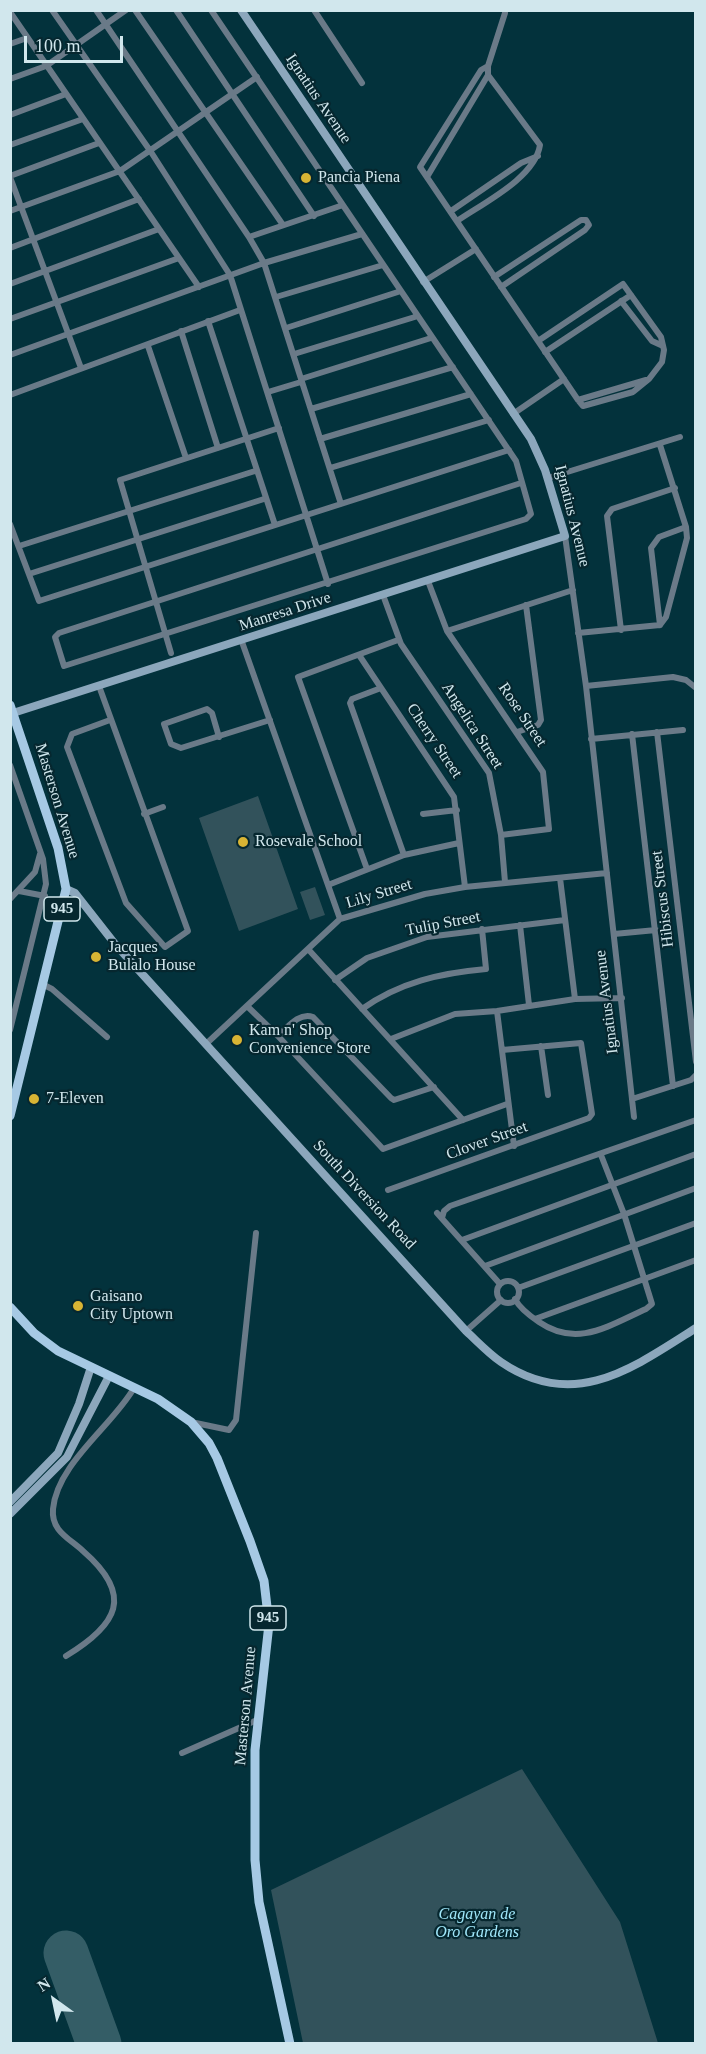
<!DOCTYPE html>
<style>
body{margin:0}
#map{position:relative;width:706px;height:2054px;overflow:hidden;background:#03323c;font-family:"Times New Roman",serif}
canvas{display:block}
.frame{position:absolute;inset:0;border:12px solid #d1e7ed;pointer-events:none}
.north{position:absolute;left:24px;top:1970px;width:60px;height:60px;-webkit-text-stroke:4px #06272f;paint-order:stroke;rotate:327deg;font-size:16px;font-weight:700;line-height:24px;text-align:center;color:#d1e7ed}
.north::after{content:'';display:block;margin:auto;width:21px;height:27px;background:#d1e7ed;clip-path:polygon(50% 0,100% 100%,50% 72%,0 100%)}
.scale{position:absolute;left:24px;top:36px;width:99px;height:27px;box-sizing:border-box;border:3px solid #d1e7ed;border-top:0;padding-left:8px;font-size:18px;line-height:21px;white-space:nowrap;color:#d1e7ed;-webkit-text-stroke:4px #06272f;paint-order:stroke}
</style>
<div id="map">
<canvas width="706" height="2054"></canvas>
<div class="frame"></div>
<div class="north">N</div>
<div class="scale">100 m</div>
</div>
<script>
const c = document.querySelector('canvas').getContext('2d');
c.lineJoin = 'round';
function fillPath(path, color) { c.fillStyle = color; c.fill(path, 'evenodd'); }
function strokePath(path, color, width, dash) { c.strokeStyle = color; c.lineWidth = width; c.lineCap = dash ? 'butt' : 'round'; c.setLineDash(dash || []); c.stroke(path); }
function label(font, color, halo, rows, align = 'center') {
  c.font = font + ' "Times New Roman",serif'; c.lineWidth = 4.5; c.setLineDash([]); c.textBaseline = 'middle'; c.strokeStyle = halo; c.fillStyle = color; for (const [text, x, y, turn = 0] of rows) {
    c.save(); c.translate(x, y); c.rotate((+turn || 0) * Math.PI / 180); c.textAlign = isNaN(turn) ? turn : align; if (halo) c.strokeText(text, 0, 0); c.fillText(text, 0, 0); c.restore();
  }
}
fillPath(new Path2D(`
 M 258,796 L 298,909 L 239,931 L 199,818 Z
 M 315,887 L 325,915 L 310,920 L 300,892 Z
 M 522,1769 L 620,1922 L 658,2043 L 303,2043 L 271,1890 Z`), '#32525b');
strokePath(new Path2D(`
 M 66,1953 L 99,2044`), '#345d66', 45);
strokePath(new Path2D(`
 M 52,10 L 151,152 L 230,275 L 328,584
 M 96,10 L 249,237 L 264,263 L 341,504
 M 135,10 L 283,225
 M 176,10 L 314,216
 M 211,10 L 516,461 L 531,514 L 526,519 L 64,666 L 55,637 L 59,633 L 521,483
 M 314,10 L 362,83
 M 10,12 L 199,287
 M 10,44 L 27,38
 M 488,66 L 481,70 L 420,167 L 578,400 L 583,406 L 633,392 L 649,379 L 662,362 L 664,350 L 661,337 L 623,284 L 538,341
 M 10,79 L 46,66 L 126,10
 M 10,115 L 66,94
 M 10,145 L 83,119
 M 10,176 L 99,143
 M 10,177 L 81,368
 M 427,177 L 488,75 L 488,66 L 505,13
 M 10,211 L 120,171 L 257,77
 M 451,211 L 521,163 L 538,156
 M 457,221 C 483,203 535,178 540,145 L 488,75
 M 249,237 L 343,205
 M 10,248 L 139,199
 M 494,277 L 581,220 L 586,220 L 589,225 L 585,230 L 501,287
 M 423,282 L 476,249
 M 10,284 L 159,229
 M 276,297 L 383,265
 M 621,301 L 652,341 L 663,346
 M 10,319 L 179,258
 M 208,321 L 275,525
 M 286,328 L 401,291
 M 181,331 L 218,448
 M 148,346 L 186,458
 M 545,352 L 631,295
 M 294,354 L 418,316
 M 10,355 L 264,263 L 362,234
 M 301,379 L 431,338
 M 268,392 L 301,382
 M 10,395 L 240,310
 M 578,400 L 646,380
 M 311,409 L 453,367
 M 513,414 L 564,379
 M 320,439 L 471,394
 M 660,445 L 686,527 L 687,538 L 666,617 L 660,625
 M 330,468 L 489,420
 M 548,478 L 680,437
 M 10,524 L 39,601 L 509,450
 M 565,536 L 586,686 L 634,1117
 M 19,546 L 255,471
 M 29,574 L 264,499
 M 428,581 L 447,631 L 543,772 L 549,829 L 501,835
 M 383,595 L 401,644 L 489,773 L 501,835 L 505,882
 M 660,625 L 651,548 L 659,537 L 686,527
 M 621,630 L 607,516 L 612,509 L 675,488
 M 447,631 L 573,590
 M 578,633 L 660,625
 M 242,642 L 340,919
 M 171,653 L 120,480 L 279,428
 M 359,655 L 454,797 L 465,887
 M 99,686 L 188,931 L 165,947 L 126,903 L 67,747 L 72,734 L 110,720
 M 586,686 L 673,677 L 686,680 L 696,688
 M 381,688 L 352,699 L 350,703 L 404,855
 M 517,732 L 538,725 L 541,720 L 526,605
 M 657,732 L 696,1062
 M 632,734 L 673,1086
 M 219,737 L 212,713 L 207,709 L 164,724 L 171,744 L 181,748 L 270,720
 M 591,739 L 683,730
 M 10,765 L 43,859 L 46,884 L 10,1030
 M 144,814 L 163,807
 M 423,814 L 457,810
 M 367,869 L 298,677 L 398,640
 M 560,878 L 575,999
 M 328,885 L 404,855 L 459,843
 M 19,891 L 45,896
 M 10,899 L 35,872 L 40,854
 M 520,925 L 529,1005
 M 614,934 L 656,930
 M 308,949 L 463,1120
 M 335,980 L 367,958 L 427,937 L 565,920
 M 44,985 L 52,989 L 107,1037
 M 247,1006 L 278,1036 L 383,1149 L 507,1104
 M 362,1009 C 400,982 441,973 486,969 L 482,929
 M 497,1011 L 514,1146
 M 278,1036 C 288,1027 299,1012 313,1017 L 391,1098 L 394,1100 L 434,1087
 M 391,1039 L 455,1014 L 497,1011 L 575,999 L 622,998
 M 206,1044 L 340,919 L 425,894 L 465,887 L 607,873
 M 541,1046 L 548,1095
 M 632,1099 L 691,1080 L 696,1075
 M 388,1190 L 589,1118 L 592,1114 L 581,1043 L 502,1050
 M 437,1213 L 500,1284
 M 442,1218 L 444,1211 L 450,1206 L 696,1120
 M 462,1240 L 696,1154
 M 485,1266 L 696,1188
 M497 1292a11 11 0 1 1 22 0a11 11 0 1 1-22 0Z
 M 518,1288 L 696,1223
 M 515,1299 C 520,1309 530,1316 539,1322 C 577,1348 608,1326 646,1309 L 652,1304 L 624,1214 L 601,1155
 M 535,1319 L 696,1260
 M 466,1331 L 501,1300
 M 191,1422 L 229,1430 L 236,1420 L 256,1233
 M 66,1656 C 117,1625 135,1596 83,1551 C 69,1538 51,1531 53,1509 C 57,1464 112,1426 134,1388
 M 182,1753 L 257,1720`), '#6a7a88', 6);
strokePath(new Path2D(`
 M 13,713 L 565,536 L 545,470 L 531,439 L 241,10
 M 66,889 L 75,893 L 115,944 L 466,1331 C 477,1341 488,1353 501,1362 C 574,1412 633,1368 696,1328
 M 10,1502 L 58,1453 L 79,1404 L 91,1367
 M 10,1514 L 67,1457 L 109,1376`), '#8ca7bc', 8);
strokePath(new Path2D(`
 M 10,705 L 58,848 L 66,889 L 10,1116
 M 10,1307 L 34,1333 L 58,1351 L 158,1399 L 191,1422 L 209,1443 L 217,1458 L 250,1541 L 264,1581 L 269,1624 L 255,1750 L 255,1860 L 259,1902 L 290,2044`), '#a6c9e4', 9);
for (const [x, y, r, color] of [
 [306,178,6,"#d8b434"],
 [243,842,6,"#d8b434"],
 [96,957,6,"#d8b434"],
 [237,1040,6,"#d8b434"],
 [34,1099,6,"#d8b434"],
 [78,1306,6,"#d8b434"]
]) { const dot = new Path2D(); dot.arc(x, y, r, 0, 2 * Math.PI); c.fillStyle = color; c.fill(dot); strokePath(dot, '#06272f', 2); }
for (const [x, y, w] of [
 [62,909,36],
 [268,1618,36]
]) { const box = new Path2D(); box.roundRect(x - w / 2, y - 12, w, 24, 4.5); c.fillStyle = '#06272f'; c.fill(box); strokePath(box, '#d1e7ed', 1.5); }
label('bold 15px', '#d1e7ed', null, [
 ["945",62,909],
 ["945",268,1618]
]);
label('16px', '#d1e7ed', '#06272f', [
 ["Ignatius Avenue",318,99,56],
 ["Ignatius Avenue",572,516,76],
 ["Manresa Drive",285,612,-18],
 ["Rose Street",522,715,56],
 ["Angelica Street",472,726,57],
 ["Cherry Street",434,741,56],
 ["Masterson Avenue",57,801,73],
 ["Lily Street",379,894,-17],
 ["Hibiscus Street",663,899,-97],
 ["Tulip Street",443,924,-11],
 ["Ignatius Avenue",607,1002,-97],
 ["Clover Street",487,1141,-20],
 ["South Diversion Road",364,1195,47],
 ["Masterson Avenue",246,1706,-85]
]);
label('16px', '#d1e7ed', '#06272f', [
 ["Pancia Piena",318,178],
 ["Rosevale School",255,842],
 ["Jacques",108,948],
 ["Bulalo House",108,966],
 ["Kam n' Shop",249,1031],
 ["Convenience Store",249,1049],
 ["7-Eleven",46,1099],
 ["Gaisano",90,1297],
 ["City Uptown",90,1315]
], 'left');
label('italic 16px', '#a0e7fa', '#06272f', [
 ["Cagayan de",477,1915],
 ["Oro Gardens",477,1933]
]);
</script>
